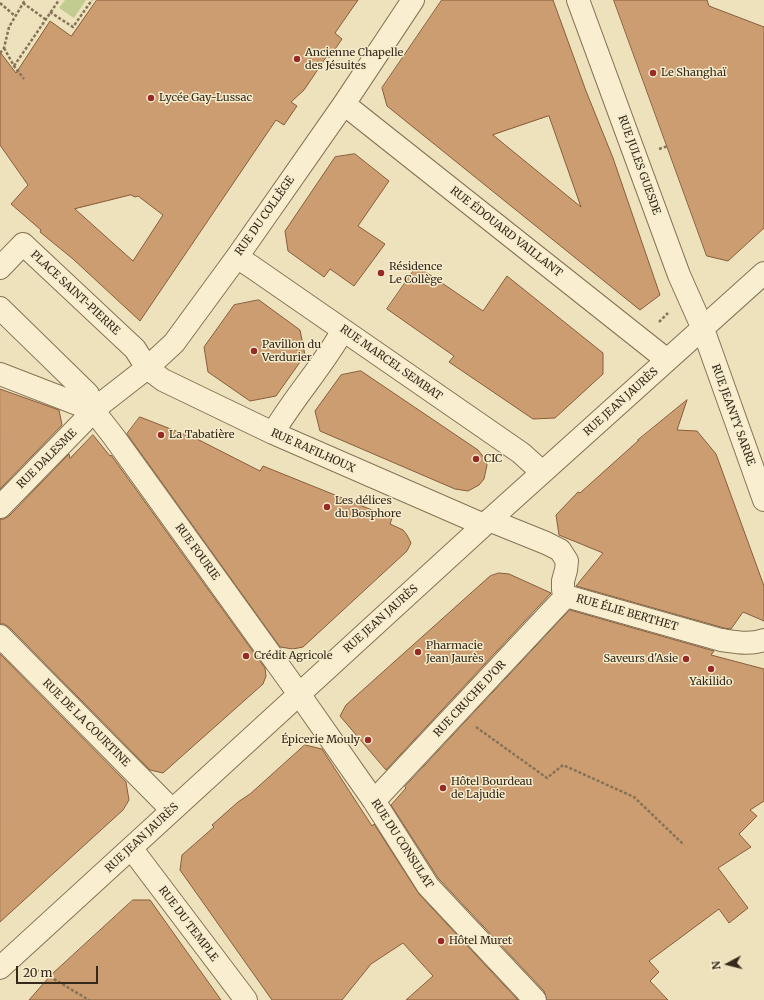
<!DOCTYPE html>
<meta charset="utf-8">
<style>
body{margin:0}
#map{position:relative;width:764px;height:1000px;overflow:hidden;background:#eee2bd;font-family:Merriweather,serif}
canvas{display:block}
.north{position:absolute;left:708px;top:944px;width:40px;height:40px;-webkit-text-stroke:3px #f6eccc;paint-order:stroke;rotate:263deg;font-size:11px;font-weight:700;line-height:16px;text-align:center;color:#35291b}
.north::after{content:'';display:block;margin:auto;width:14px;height:18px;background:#35291b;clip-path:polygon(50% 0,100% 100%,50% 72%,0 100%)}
.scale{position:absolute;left:16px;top:966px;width:82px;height:18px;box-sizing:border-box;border:2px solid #35291b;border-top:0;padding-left:5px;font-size:12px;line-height:14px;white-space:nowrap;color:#35291b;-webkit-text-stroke:3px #f6eccc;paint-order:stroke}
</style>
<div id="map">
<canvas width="764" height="1000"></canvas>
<div class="north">N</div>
<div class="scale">20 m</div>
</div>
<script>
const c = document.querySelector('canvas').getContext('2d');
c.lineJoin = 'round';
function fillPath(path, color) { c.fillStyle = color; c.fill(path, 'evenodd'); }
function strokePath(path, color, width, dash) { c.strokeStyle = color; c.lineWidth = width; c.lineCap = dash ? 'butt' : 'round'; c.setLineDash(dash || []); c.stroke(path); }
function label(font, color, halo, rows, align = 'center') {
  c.font = font + ' Merriweather,serif'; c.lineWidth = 3; c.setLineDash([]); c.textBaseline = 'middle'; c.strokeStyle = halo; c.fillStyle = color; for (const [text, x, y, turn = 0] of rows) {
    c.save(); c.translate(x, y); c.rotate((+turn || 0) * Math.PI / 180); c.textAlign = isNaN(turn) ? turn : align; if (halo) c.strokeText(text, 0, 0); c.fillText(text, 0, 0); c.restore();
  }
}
fillPath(new Path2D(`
 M 65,0 L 86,0 L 74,18 L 59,8 Z`), '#c2cc91');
const building = new Path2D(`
 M 97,0 L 358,0 L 335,33 L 342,39 L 329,58 L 327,56 L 304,90 L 291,102 L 297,106 L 284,125 L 276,120 L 140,321 L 73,259 L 40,232 L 41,230 L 11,204 L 28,185 L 0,145 L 0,52 L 16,73 L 50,21 L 71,36 ZM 131,195 L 135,197 L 138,196 L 163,215 L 133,261 L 75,209 Z
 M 442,0 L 553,0 L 586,91 L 613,158 L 660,295 L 640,310 L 387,106 L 382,88 ZM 549,116 L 581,207 L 493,135 Z
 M 614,0 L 707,0 L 709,6 L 764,27 L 764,228 L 728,261 L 707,256 Z
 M 355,154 L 389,181 L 358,226 L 385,244 L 354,286 L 330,269 L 324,277 L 288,251 L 285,231 L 335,157 Z
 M 417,266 L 483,311 L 507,276 L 603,353 L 603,374 L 555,418 L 533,419 L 449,362 L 454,356 L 387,309 Z
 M 259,300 L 300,330 L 305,355 L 276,396 L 250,401 L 208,372 L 204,347 L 234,305 Z
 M 361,371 L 478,450 L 485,459 L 487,465 L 484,479 L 479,485 L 468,491 L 455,489 L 320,431 L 315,411 L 341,375 Z
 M 0,389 L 59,410 L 62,425 L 0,489 Z
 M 687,400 L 677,430 L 697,431 L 716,454 L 764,586 L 764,621 L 743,612 L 731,629 L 724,628 L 576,586 L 603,553 L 559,535 L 556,515 L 578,492 L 580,493 L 639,440 L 638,440 Z
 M 140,417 L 199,440 L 260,471 L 263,466 L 392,518 L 390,524 L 403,530 L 407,535 L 411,543 L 407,551 L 303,647 L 293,649 L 280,647 L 127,434 Z
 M 93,435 L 110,456 L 111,455 L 265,668 L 266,676 L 263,684 L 163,773 L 150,770 L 9,627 L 4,624 L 0,624 L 0,519 L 4,519 L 9,516 L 69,454 L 70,458 Z
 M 499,573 L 509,574 L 551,593 L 386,770 L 340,716 L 346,705 L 490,576 Z
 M 570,610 L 714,651 L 711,655 L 764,669 L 764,801 L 750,810 L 757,816 L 739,834 L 751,847 L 718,868 L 748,908 L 729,923 L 719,909 L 649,961 L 659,972 L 650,981 L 668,1000 L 547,1000 L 544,991 L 438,878 L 391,805 L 406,788 L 405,787 Z
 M 0,654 L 126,782 L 129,800 L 123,810 L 0,922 Z
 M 305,745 L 322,749 L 372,826 L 374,824 L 419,894 L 518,1000 L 406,1000 L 433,976 L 403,943 L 371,964 L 342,1000 L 272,1000 L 180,870 L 182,855 L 214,827 L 212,825 L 238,802 L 250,794 Z
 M 133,900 L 150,900 L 221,1000 L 29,1000 L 51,975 Z`);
fillPath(building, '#cd9d72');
strokePath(building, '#865d3b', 1);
const street = new Path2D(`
 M 578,0 L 679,275 L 703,329 L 764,500
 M 344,104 L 667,360
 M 237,257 L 252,267 L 521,453 L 542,472
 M 0,268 L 23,244 L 135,349 L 147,368 L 163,380 L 273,433 L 484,525
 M 0,308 L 88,394 L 93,410 L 114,437 L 299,694 L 374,801 L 428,886 L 535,1000
 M 0,374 L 93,410
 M 273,433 C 294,397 323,366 343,330
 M 0,507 L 83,422 L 93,410 L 147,368 L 174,343 L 237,257 L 344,104 L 413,0
 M 489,520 L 546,543 L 560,550 L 567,561 L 566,570 L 563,581 L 563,590 L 566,596 L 721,640 C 736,642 750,645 764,640
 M 0,636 L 172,810
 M 374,801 L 566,596
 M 131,848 L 246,1000
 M 0,968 L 484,525 L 764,273`);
strokePath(street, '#867256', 24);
strokePath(new Path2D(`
 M 0,3 L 15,16
 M 23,3 L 45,19
 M 50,12 L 73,27 L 92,0
 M 4,48 L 14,66 L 24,79
 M 0,53 L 4,48 L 9,27 L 25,0
 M 14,66 L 59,0
 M 659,149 L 668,146
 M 659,322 L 668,313
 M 476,727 L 547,778 L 563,765 L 634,797 L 684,845
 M 36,970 L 47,975 L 89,1000`), '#867256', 2.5, [3, 2]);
strokePath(street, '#f9efd0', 22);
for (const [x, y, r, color] of [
 [297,59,4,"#962b25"],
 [653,73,4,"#962b25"],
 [151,98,4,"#962b25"],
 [381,273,4,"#962b25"],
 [254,351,4,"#962b25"],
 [161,435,4,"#962b25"],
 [476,459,4,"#962b25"],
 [327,507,4,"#962b25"],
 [418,652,4,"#962b25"],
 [246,656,4,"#962b25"],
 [686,659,4,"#962b25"],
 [711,669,4,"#962b25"],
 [368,740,4,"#962b25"],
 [443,788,4,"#962b25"],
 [441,941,4,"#962b25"]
]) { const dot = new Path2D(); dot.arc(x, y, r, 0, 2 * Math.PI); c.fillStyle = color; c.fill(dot); strokePath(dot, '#f6eccc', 1.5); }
label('11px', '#35291b', '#f6eccc', [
 ["Ancienne Chapelle",305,53],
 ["des Jésuites",305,66],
 ["Le Shanghaï",661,73],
 ["Lycée Gay-Lussac",159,98],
 ["Résidence",389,267],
 ["Le Collège",389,280],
 ["Pavillon du",262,345],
 ["Verdurier",262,358],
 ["La Tabatière",169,435],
 ["CIC",484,459],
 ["Les délices",335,501],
 ["du Bosphore",335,514],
 ["Pharmacie",426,646],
 ["Jean Jaurès",426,659],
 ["Crédit Agricole",254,656],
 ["Saveurs d'Asie",678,659,"right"],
 ["Yakilido",711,682,"center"],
 ["Épicerie Mouly",360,740,"right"],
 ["Hôtel Bourdeau",451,782],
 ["de Lajudie",451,795],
 ["Hôtel Muret",449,941]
], 'left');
label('11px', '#35291b', '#f6eccc', [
 ["RUE JULES GUESDE",639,165,70],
 ["RUE DU COLLÈGE",265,216,-55],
 ["RUE ÉDOUARD VAILLANT",506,232,38],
 ["PLACE SAINT-PIERRE",75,293,43],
 ["RUE MARCEL SEMBAT",391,363,35],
 ["RUE JEAN JAURÈS",621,402,-42],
 ["RUE JEANTY SARRE",733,415,70],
 ["RUE RAFILHOUX",313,451,24],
 ["RUE DALESME",47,459,-45],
 ["RUE FOURIE",197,552,54],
 ["RUE ÉLIE BERTHET",627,613,16],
 ["RUE JEAN JAURÈS",381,619,-42],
 ["RUE CRUCHE D'OR",470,699,-47],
 ["RUE DE LA COURTINE",86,723,45],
 ["RUE JEAN JAURÈS",142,838,-43],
 ["RUE DU CONSULAT",402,844,57],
 ["RUE DU TEMPLE",188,924,53]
]);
</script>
